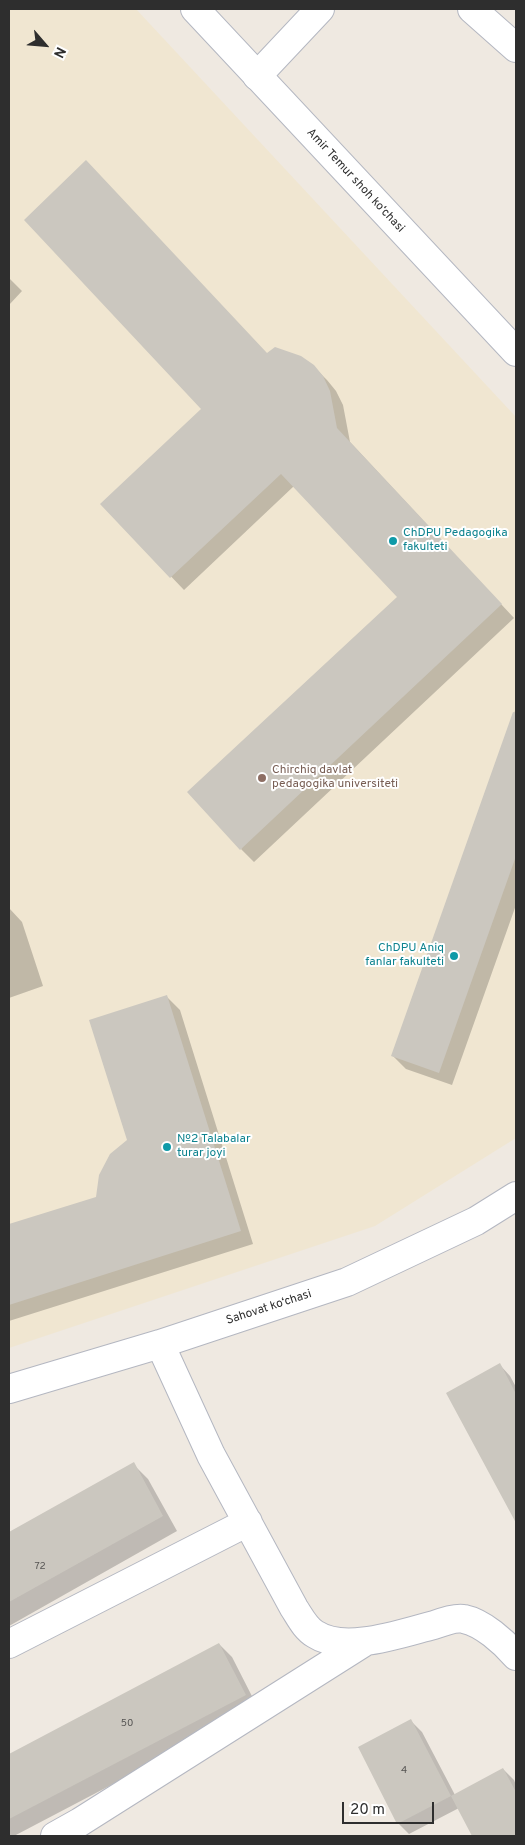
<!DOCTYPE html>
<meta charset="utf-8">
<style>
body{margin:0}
#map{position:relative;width:525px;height:1845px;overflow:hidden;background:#efe9e1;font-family:Overpass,sans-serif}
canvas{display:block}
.frame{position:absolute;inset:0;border:10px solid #2e2e2e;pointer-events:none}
.north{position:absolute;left:20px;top:20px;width:50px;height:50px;-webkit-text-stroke:4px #fff;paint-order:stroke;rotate:117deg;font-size:14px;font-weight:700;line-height:20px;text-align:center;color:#2e2e2e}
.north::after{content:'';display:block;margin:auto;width:18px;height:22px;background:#2e2e2e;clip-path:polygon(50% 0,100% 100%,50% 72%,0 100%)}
.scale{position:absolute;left:342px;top:1802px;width:92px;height:22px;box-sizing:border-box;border:2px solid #2e2e2e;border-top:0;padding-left:6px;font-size:15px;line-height:18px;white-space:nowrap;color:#2e2e2e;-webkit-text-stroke:4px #fff;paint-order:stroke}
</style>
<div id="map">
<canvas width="525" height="1845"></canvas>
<div class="frame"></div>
<div class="north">N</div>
<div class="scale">20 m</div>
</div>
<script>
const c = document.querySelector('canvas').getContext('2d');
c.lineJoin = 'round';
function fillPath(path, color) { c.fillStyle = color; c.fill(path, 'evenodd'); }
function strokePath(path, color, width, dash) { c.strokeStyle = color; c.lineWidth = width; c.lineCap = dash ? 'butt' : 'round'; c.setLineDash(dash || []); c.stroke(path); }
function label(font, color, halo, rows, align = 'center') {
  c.font = font + ' Overpass,sans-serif'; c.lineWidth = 4; c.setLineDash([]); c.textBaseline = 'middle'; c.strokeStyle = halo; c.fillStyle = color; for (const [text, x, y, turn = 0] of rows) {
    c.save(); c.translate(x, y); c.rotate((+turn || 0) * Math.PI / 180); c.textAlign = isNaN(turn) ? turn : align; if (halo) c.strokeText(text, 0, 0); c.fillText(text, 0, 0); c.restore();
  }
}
fillPath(new Path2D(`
 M 9,9 L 136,9 L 516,417 L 516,1138 L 375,1226 L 9,1348 Z`), '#f0e6d1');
fillPath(new Path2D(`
 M 9,278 L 22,291 L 9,305 Z
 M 267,354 L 313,366 L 327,380 L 336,391 L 343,405 L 350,442 L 514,618 L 254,862 L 241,849 L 398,597 L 294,486 L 184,590 L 102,504 Z
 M 515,711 L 516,711 L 516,905 L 452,1085 L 406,1069 L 393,1056 Z
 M 9,908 L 22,922 L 43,986 L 9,998 Z
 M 167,997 L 180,1010 L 253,1244 L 9,1321 L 9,1226 L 97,1198 L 128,1140 Z
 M 500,1365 L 510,1376 L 516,1387 L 516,1520 L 447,1393 Z
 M 133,1464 L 148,1479 L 177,1531 L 9,1626 L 9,1533 Z
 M 219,1644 L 232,1657 L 258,1708 L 14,1836 L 9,1836 L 9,1755 Z
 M 411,1721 L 422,1732 L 455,1795 L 503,1769 L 514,1780 L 516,1785 L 516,1836 L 474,1836 L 459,1808 L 409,1834 L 398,1823 Z`), '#0003');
fillPath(new Path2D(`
 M 86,160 L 267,353 L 275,347 L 301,356 L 314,365 L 323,376 L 330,391 L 337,428 L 502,604 L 240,850 L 187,792 L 397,597 L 281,474 L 170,578 L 100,504 L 201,409 L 24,220 Z
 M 513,712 L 516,713 L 516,856 L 439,1073 L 391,1056 Z
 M 167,995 L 241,1231 L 9,1305 L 9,1224 L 96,1197 L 99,1175 L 110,1154 L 127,1140 L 89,1020 Z
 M 500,1363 L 516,1394 L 516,1523 L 446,1393 Z
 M 134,1462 L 163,1516 L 9,1602 L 9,1532 Z
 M 219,1643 L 246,1695 L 9,1819 L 9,1754 Z
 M 411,1719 L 451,1796 L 397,1824 L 358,1747 Z
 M 503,1768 L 516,1792 L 516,1836 L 472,1836 L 451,1796 Z`), '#cbc7bf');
const minor = new Path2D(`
 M 472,9 L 516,48
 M 257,76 L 320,9
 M 160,1344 L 211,1455 L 294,1608 C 300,1617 305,1628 315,1634 C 345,1654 402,1633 434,1625 C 442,1622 456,1617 464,1619 C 483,1623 504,1642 516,1656
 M 9,1389 L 160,1344 L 347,1282 L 476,1221 L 516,1196
 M 9,1644 L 248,1522
 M 55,1836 L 80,1822 L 363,1643`);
const secondary = new Path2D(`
 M 195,9 L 516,352`);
strokePath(minor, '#b4b7c1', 30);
strokePath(secondary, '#b4b7c1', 30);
strokePath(minor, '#fff', 28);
strokePath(secondary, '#fff', 28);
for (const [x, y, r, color] of [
 [393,541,5,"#0f9aa8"],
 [262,778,5,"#8d6e63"],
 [454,956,5,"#0f9aa8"],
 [167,1147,5,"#0f9aa8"]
]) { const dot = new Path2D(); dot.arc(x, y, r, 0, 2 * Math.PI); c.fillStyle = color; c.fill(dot); strokePath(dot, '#fff', 2); }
label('10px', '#555452', null, [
 ["72",40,1567],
 ["50",127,1724],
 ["4",404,1771]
]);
label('12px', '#2e2e2e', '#fff', [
 ["Amir Temur shoh ko‘chasi",355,181,47],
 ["Sahovat ko‘chasi",269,1308,-18]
]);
label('12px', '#0d838f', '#fff', [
 ["ChDPU Pedagogika",403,534],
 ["fakulteti",403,548],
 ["ChDPU Aniq",444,949,"right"],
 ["fanlar fakulteti",444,963,"right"],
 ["№2 Talabalar",177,1140],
 ["turar joyi",177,1154]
], 'left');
label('12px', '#785e54', '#fff', [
 ["Chirchiq davlat",272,771],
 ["pedagogika universiteti",272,785]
], 'left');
</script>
